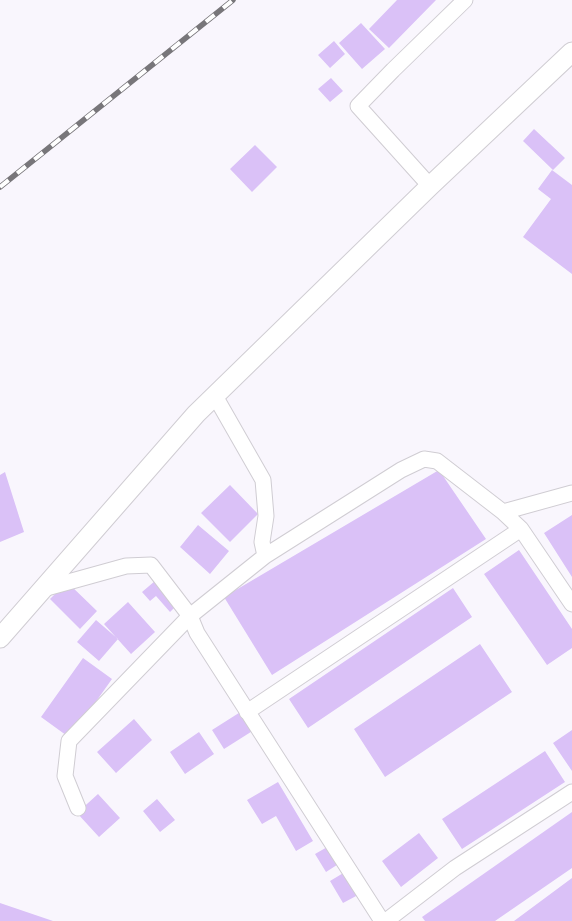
<!DOCTYPE html>
<style>
body{margin:0}
canvas{display:block;background:#f9f6fd}
</style>
<canvas width="572" height="921"></canvas>
<script>
const c = document.querySelector('canvas').getContext('2d');
c.lineJoin = 'round';
function fillPath(path, color) { c.fillStyle = color; c.fill(path, 'evenodd'); }
function strokePath(path, color, width, dash) { c.strokeStyle = color; c.lineWidth = width; c.lineCap = dash ? 'butt' : 'round'; c.setLineDash(dash || []); c.stroke(path); }
fillPath(new Path2D(`
 M 397,0 L 436,0 L 389,48 L 369,29 Z
 M 361,23 L 385,49 L 362,69 L 339,43 Z
 M 334,41 L 345,54 L 330,68 L 318,55 Z
 M 331,78 L 343,91 L 330,102 L 318,89 Z
 M 534,129 L 565,158 L 553,170 L 523,141 Z
 M 255,145 L 277,167 L 252,192 L 230,169 Z
 M 552,170 L 572,185 L 572,274 L 523,237 L 551,199 L 538,189 Z
 M 439,470 L 486,539 L 272,675 L 224,597 Z
 M 5,472 L 24,532 L 0,542 L 0,475 Z
 M 230,485 L 258,514 L 230,542 L 201,513 Z
 M 572,515 L 572,577 L 544,533 Z
 M 198,525 L 229,551 L 210,574 L 180,547 Z
 M 519,550 L 572,629 L 572,648 L 547,665 L 484,574 Z
 M 155,581 L 177,605 L 170,612 L 156,596 L 150,601 L 142,592 Z
 M 67,582 L 97,611 L 80,629 L 50,599 Z
 M 453,588 L 472,617 L 308,728 L 289,699 Z
 M 128,602 L 155,632 L 131,654 L 104,624 Z
 M 96,620 L 118,639 L 99,661 L 77,642 Z
 M 480,644 L 512,692 L 385,777 L 354,729 Z
 M 83,658 L 112,679 L 70,738 L 41,717 Z
 M 242,711 L 254,730 L 224,749 L 212,730 Z
 M 134,719 L 152,740 L 116,773 L 97,752 Z
 M 572,730 L 572,771 L 553,743 Z
 M 199,732 L 214,754 L 185,774 L 170,752 Z
 M 545,751 L 565,782 L 462,849 L 442,819 Z
 M 278,782 L 313,841 L 296,851 L 276,816 L 262,824 L 247,800 Z
 M 98,794 L 120,818 L 99,837 L 77,813 Z
 M 157,799 L 175,820 L 160,832 L 143,811 Z
 M 572,812 L 572,868 L 495,921 L 425,921 L 422,917 Z
 M 419,833 L 438,858 L 401,887 L 382,861 Z
 M 329,846 L 340,863 L 326,872 L 315,854 Z
 M 345,872 L 358,895 L 343,903 L 330,881 Z
 M 572,878 L 572,921 L 514,921 Z
 M 0,903 L 53,921 L 0,921 Z`), '#dac1f7');
const minor = new Path2D(`
 M 430,186 L 358,106 L 393,70 L 465,0
 M 215,396 L 263,480 L 266,516 L 262,542 L 265,556
 M 503,512 L 572,493
 M 43,589 L 126,566 L 151,565 L 190,616 L 197,633 L 382,921
 M 247,712 L 521,529
 M 78,808 L 65,776 L 69,741 L 190,616 L 265,556 L 401,470 L 424,459 L 437,461 L 503,512 L 521,529 L 572,604
 M 386,921 L 455,868 L 572,792`);
const tertiary = new Path2D(`
 M 0,638 L 196,414 L 430,186 L 572,52`);
strokePath(minor, '#d0cdd3', 17);
strokePath(tertiary, '#d0cdd3', 21);
strokePath(minor, '#fff', 15);
strokePath(tertiary, '#fff', 19);
const rail = new Path2D(`
 M 0,187 L 233,0`);
strokePath(rail, '#78767a', 5.5);
strokePath(rail, '#fff', 4, [11]);
</script>
